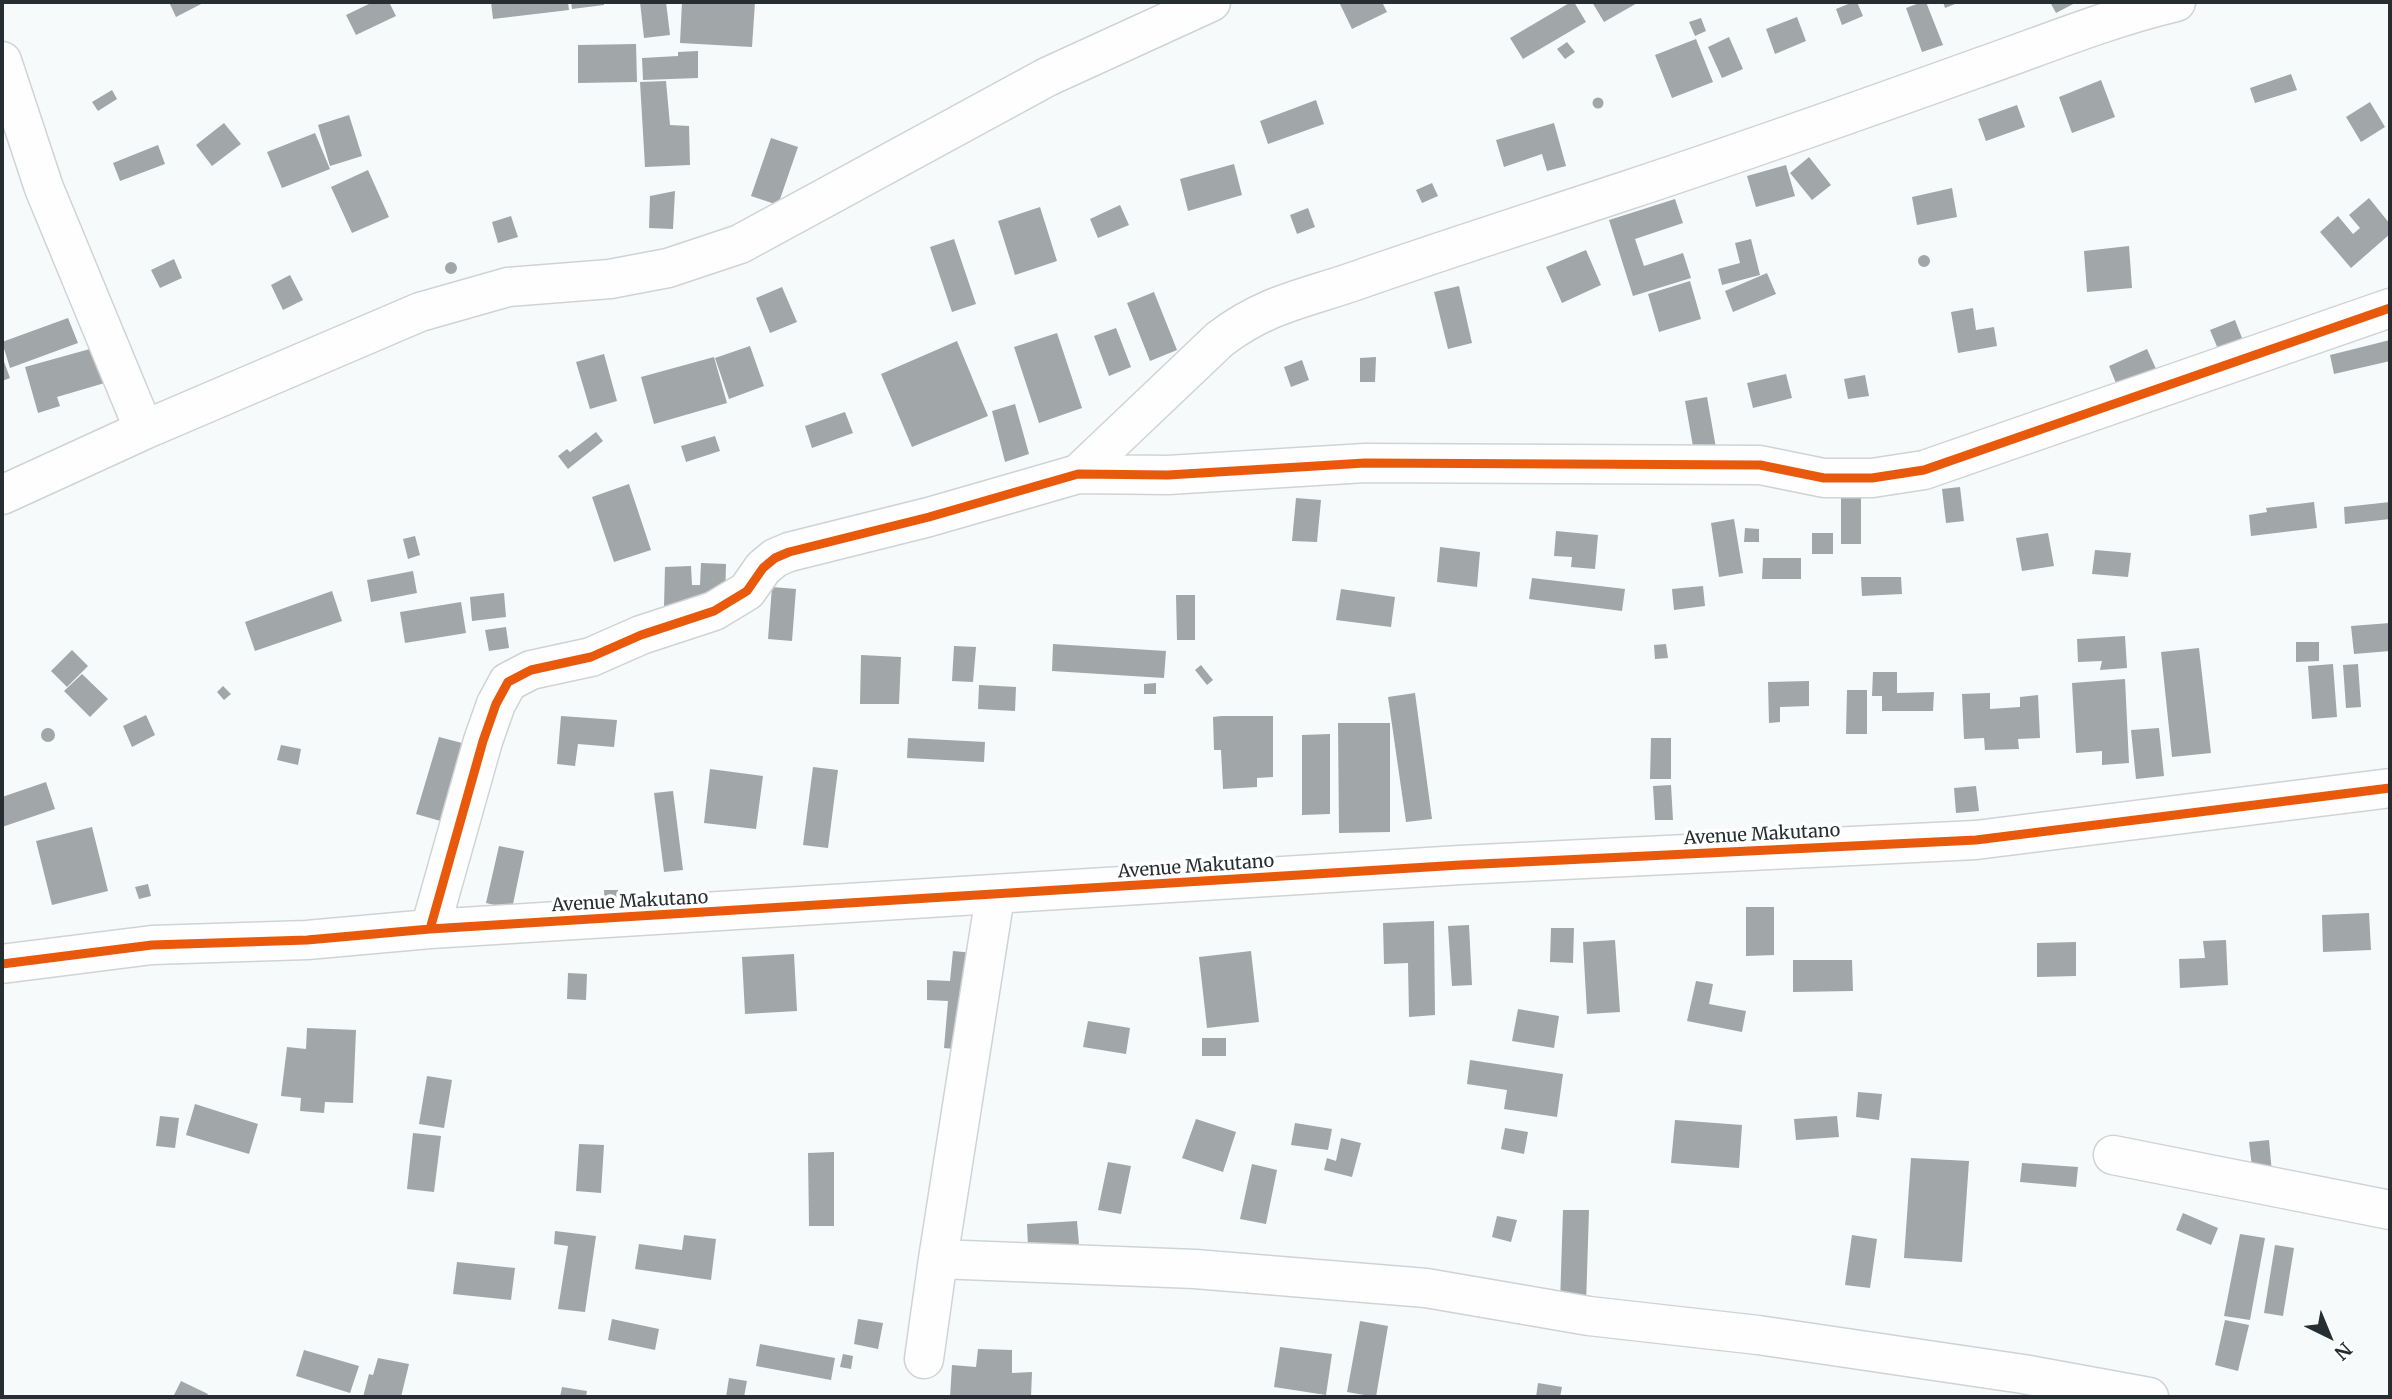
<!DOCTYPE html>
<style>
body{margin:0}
#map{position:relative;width:2392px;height:1399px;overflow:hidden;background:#f6fafb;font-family:Merriweather,serif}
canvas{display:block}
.frame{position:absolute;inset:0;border:4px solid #272e31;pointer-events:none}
.north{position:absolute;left:2294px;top:1301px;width:70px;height:70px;-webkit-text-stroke:5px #fff;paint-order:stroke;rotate:137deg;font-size:19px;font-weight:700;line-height:28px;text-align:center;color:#272e31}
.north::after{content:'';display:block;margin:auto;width:24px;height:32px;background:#272e31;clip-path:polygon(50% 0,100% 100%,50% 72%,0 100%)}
</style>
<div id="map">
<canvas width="2392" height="1399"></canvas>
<div class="frame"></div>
<div class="north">N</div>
</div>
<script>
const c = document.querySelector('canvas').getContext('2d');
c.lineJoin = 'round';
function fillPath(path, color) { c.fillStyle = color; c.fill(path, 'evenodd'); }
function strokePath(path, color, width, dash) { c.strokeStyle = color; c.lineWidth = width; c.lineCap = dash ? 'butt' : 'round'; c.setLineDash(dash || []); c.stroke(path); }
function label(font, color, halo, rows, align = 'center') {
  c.font = font + ' Merriweather,serif'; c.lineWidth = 7; c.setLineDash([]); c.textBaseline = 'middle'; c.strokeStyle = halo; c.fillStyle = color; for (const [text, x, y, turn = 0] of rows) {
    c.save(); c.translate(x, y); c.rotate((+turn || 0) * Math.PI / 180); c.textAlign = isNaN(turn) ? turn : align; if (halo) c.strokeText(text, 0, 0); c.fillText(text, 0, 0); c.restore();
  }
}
fillPath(new Path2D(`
 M 169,2 L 205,2 L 176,17 Z
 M 373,2 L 389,2 L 396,16 L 356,35 L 346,15 Z
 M 491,2 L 568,2 L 569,10 L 493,19 Z
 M 571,2 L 604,2 L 604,5 L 572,9 Z
 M 640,2 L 666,2 L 670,35 L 644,38 Z
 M 682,2 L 755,2 L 752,47 L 680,43 Z
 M 1339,2 L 1382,2 L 1387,12 L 1352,29 Z
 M 1571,2 L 1574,2 L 1586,22 L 1523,59 L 1510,38 Z
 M 1592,2 L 1639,2 L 1604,22 Z
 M 1853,2 L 1857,2 L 1863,16 L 1842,25 L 1836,9 Z
 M 1922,2 L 1926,2 L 1943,45 L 1922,52 L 1906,8 Z
 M 1943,2 L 1960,2 L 1945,8 Z
 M 2050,2 L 2077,2 L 2056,13 Z
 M 1797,17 L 1806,41 L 1775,54 L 1766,29 Z
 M 1701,18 L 1706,31 L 1695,36 L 1689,22 Z
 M 1729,37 L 1743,69 L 1722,78 L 1708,47 Z
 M 1696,39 L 1713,82 L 1672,98 L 1655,55 Z
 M 1567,42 L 1575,52 L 1565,59 L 1557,49 Z
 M 636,44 L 637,82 L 578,83 L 578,45 Z
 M 698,51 L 698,78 L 643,80 L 642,58 L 678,56 L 678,52 Z
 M 2291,74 L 2297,90 L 2255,103 L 2250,88 Z
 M 2101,80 L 2115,117 L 2072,133 L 2059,97 Z
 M 666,81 L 670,125 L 689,126 L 690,165 L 645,167 L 640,82 Z
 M 112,90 L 117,99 L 98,111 L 92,102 Z
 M1592.5 103a5.5 5.5 0 1 1 11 0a5.5 5.5 0 1 1-11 0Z
 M 1316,100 L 1324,124 L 1268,144 L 1260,121 Z
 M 2370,102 L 2385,127 L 2361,142 L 2346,117 Z
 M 2017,105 L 2025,127 L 1986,141 L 1978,119 Z
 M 349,115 L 362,156 L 330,166 L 318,125 Z
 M 224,123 L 241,144 L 212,166 L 196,145 Z
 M 1554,123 L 1566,166 L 1547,171 L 1542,154 L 1504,167 L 1496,140 Z
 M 315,133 L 330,169 L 282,188 L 267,152 Z
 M 771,138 L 798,147 L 778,205 L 751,196 Z
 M 158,145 L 165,164 L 120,181 L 113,163 Z
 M 1809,157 L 1831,185 L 1812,200 L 1790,173 Z
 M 1234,164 L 1242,195 L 1188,211 L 1180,179 Z
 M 1786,165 L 1795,196 L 1756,207 L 1747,176 Z
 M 368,170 L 389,217 L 352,233 L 331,187 Z
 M 1432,183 L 1438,196 L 1422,203 L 1416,190 Z
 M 1952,188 L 1957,217 L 1917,225 L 1912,197 Z
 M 675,191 L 673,229 L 649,228 L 650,196 Z
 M 2369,198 L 2390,224 L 2390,234 L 2351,268 L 2320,232 L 2338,216 L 2353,234 L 2360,228 L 2349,215 Z
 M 1675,199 L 1683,223 L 1635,239 L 1644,266 L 1683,253 L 1691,278 L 1633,296 L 1609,220 Z
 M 1120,205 L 1129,225 L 1098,238 L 1090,219 Z
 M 1040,207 L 1057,261 L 1015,275 L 998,221 Z
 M 1308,208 L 1315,227 L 1297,234 L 1290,215 Z
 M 511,216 L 518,237 L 498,243 L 492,222 Z
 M 954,239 L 976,304 L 952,312 L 930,247 Z
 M 1751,239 L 1760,275 L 1722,285 L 1718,269 L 1740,263 L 1735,243 Z
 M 2129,246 L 2132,288 L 2087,292 L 2084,251 Z
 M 1586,250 L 1601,285 L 1562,303 L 1546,267 Z
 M1918 261a6 6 0 1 1 12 0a6 6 0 1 1-12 0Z
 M 174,259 L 182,278 L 160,288 L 151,270 Z
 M445 268a6 6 0 1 1 12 0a6 6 0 1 1-12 0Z
 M 1767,273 L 1776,294 L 1733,312 L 1725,291 Z
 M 290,275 L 303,300 L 283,310 L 271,285 Z
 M 1690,281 L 1701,319 L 1659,332 L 1648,294 Z
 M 1459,286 L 1472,343 L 1448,349 L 1434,292 Z
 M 782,287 L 797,322 L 770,333 L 756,298 Z
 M 1154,292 L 1177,350 L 1150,361 L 1127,303 Z
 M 1973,308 L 1976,330 L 1994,327 L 1997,346 L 1958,353 L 1951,312 Z
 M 68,318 L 78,343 L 10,368 L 2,342 Z
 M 2235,320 L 2242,338 L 2218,349 L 2210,330 Z
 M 1116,328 L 1131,367 L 1109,376 L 1094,336 Z
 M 1057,333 L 1082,408 L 1039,423 L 1014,347 Z
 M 2390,340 L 2390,361 L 2334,374 L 2330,355 Z
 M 957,341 L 988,416 L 912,447 L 881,374 Z
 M 750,346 L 764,386 L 729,399 L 715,358 Z
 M 97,347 L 108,382 L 57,397 L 60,406 L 38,413 L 25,367 Z
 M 2147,349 L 2157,371 L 2118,388 L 2109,366 Z
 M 604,354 L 617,401 L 590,409 L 576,362 Z
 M 2,356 L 10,378 L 2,381 Z
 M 714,357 L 727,403 L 654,424 L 641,377 Z
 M 1376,357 L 1375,382 L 1360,382 L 1360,358 Z
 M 1302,360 L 1309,380 L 1291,387 L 1284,367 Z
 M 1786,374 L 1792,398 L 1753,408 L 1747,383 Z
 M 1865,375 L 1869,396 L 1848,399 L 1844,379 Z
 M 1707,397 L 1716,448 L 1694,452 L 1685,401 Z
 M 1015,404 L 1029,454 L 1005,462 L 992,411 Z
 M 845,412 L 853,433 L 812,448 L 805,426 Z
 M 596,432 L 603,441 L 568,469 L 558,456 L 567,449 L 570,452 Z
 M 715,436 L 720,451 L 686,462 L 681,446 Z
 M 629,484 L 651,550 L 614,562 L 592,497 Z
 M 1960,487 L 1964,521 L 1946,523 L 1942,489 Z
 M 1841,497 L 1861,497 L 1861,544 L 1841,544 Z
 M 1296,498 L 1321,500 L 1317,542 L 1292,541 Z
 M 2314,502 L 2317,528 L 2251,536 L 2249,515 L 2267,512 L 2266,508 Z
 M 2390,502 L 2390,519 L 2345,524 L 2344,507 Z
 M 1734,519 L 1743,573 L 1719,577 L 1711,523 Z
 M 1745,528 L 1759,529 L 1759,542 L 1744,542 Z
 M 1556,531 L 1598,535 L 1595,569 L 1571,567 L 1572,557 L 1554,556 Z
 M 1812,533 L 1833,533 L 1833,554 L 1812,554 Z
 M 2048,533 L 2054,566 L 2022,571 L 2016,538 Z
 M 415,536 L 420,555 L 408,559 L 403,539 Z
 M 1440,547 L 1480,552 L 1477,587 L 1437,582 Z
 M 2095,550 L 2131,553 L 2128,577 L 2092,574 Z
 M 1763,558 L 1801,558 L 1801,579 L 1762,579 Z
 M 701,563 L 726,564 L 725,603 L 664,606 L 665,567 L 691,566 L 692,585 L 700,585 Z
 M 413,571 L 417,593 L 371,602 L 367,580 Z
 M 1861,577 L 1901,577 L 1902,594 L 1862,596 Z
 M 1532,578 L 1625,589 L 1622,611 L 1529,599 Z
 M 1703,586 L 1705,606 L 1674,610 L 1672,589 Z
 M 772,587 L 796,589 L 792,641 L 768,639 Z
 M 1341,589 L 1395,597 L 1391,627 L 1336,620 Z
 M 332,591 L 342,621 L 255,651 L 245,622 Z
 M 504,593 L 506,617 L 472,621 L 470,597 Z
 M 1176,595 L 1195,595 L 1195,640 L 1177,640 Z
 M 461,602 L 466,633 L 405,643 L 400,612 Z
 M 2390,623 L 2390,651 L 2354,654 L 2351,626 Z
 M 506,627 L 509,648 L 489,651 L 485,630 Z
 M 2125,636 L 2127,668 L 2100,670 L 2102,661 L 2078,662 L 2077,639 Z
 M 2296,642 L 2319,642 L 2319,661 L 2296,662 Z
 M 1053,644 L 1166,651 L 1164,678 L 1052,671 Z
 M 1666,644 L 1668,658 L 1655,659 L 1654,645 Z
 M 954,646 L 976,647 L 973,682 L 952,681 Z
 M 2199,648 L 2211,753 L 2172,757 L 2161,652 Z
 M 72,650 L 88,666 L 67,687 L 51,671 Z
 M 861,655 L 901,657 L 899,704 L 860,704 Z
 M 2333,664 L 2337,717 L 2312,719 L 2308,666 Z
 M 2358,664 L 2361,707 L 2346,708 L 2343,665 Z
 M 1201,665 L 1213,680 L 1207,685 L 1195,670 Z
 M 1873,672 L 1897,672 L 1897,693 L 1934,692 L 1933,711 L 1882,711 L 1882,696 L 1872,696 Z
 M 82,674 L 108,699 L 90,717 L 64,691 Z
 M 2125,679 L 2129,763 L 2102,765 L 2102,751 L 2076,753 L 2072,683 Z
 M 1809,681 L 1809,706 L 1780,707 L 1780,722 L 1769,723 L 1768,682 Z
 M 1156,683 L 1156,694 L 1144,694 L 1144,684 Z
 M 979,685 L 1016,687 L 1015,711 L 978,709 Z
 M 223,686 L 231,694 L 224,700 L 217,692 Z
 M 1847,690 L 1867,690 L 1867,734 L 1846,734 Z
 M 1415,693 L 1432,819 L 1406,822 L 1388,697 Z
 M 1990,693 L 1990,709 L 2020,707 L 2020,697 L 2038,695 L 2040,738 L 2018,739 L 2019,749 L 1985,750 L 1984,738 L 1964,739 L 1962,694 Z
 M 146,715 L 155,735 L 132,747 L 123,726 Z
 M 561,716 L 617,720 L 614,747 L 578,744 L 575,766 L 557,764 Z
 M 1221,716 L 1273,716 L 1273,777 L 1257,778 L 1257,787 L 1223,789 L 1221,750 L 1214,750 L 1213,717 Z
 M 1338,723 L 1390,723 L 1390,832 L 1339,833 Z
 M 2159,728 L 2164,776 L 2136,779 L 2131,730 Z
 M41 735a7 7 0 1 1 14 0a7 7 0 1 1-14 0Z
 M 1330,734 L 1330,814 L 1302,815 L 1302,735 Z
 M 439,737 L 481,748 L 458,826 L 416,814 Z
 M 908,738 L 985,742 L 984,762 L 907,758 Z
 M 1651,738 L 1671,738 L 1671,779 L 1650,779 Z
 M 281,745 L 301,749 L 298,765 L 277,760 Z
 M 813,767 L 838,770 L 828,848 L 803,845 Z
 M 710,769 L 763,776 L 756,829 L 704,823 Z
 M 46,782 L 55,809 L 2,827 L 2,797 Z
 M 1671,785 L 1673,820 L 1655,820 L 1653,786 Z
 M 1976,786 L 1979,811 L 1956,813 L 1954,788 Z
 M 673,791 L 683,870 L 664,872 L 654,793 Z
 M 92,827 L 108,891 L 52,905 L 36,841 Z
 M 499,846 L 524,851 L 512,909 L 486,903 Z
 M 148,884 L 151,896 L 139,899 L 135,887 Z
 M 604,890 L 618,890 L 619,918 L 605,919 Z
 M 1746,907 L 1774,907 L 1774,955 L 1746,956 Z
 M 2369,913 L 2371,950 L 2323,952 L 2322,915 Z
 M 1434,921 L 1435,1015 L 1409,1017 L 1408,963 L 1384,964 L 1383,923 Z
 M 1469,925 L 1472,985 L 1452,986 L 1448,926 Z
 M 1551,928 L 1574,928 L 1573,963 L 1550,962 Z
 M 1615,940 L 1620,1012 L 1587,1014 L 1583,942 Z
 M 2226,940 L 2228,985 L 2180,988 L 2179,959 L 2205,958 L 2203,941 Z
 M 2076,942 L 2076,976 L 2037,977 L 2037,943 Z
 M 953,951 L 974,953 L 965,1050 L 944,1048 L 948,1001 L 927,1000 L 927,980 L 950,981 Z
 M 1251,951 L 1259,1022 L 1207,1028 L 1199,957 Z
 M 794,954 L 797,1011 L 745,1014 L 742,957 Z
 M 1793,960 L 1852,960 L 1853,991 L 1793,992 Z
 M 568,973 L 587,974 L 586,1000 L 567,999 Z
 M 1696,981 L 1713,984 L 1709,1004 L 1746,1011 L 1742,1032 L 1687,1021 Z
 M 1518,1009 L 1559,1016 L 1554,1048 L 1512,1041 Z
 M 1088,1021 L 1130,1028 L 1126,1054 L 1083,1047 Z
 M 307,1028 L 356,1030 L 353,1103 L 325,1102 L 324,1113 L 300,1111 L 301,1098 L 281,1096 L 287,1047 L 306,1049 Z
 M 1202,1038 L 1226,1038 L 1226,1056 L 1202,1056 Z
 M 1470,1060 L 1563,1074 L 1557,1117 L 1504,1109 L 1507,1090 L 1467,1084 Z
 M 427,1076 L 452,1080 L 444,1128 L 419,1124 Z
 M 1858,1092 L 1882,1094 L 1879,1120 L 1856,1117 Z
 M 195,1104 L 258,1124 L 249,1154 L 186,1135 Z
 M 160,1116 L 179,1118 L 175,1148 L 156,1146 Z
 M 1837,1116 L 1839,1137 L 1796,1140 L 1794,1119 Z
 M 1196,1119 L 1236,1132 L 1223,1172 L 1182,1158 Z
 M 1675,1120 L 1742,1125 L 1739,1168 L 1671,1163 Z
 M 1295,1123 L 1332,1129 L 1328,1150 L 1291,1145 Z
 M 1505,1128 L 1528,1132 L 1524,1154 L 1501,1149 Z
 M 413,1133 L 441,1136 L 434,1192 L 407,1189 Z
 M 1341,1138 L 1361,1143 L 1352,1177 L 1324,1170 L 1327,1158 L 1336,1161 Z
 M 2269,1140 L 2272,1173 L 2253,1175 L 2249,1142 Z
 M 579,1144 L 604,1145 L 601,1193 L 576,1191 Z
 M 834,1152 L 834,1226 L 809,1226 L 808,1153 Z
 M 1911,1158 L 1969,1161 L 1962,1262 L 1904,1258 Z
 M 1108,1162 L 1131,1166 L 1121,1214 L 1098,1210 Z
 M 2022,1163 L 2078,1167 L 2076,1187 L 2020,1182 Z
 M 1252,1164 L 1277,1170 L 1266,1224 L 1240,1219 Z
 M 1563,1210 L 1589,1210 L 1586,1305 L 1560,1304 Z
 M 2183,1213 L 2218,1228 L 2211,1245 L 2176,1230 Z
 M 1497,1216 L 1517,1220 L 1511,1242 L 1492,1237 Z
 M 1077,1221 L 1079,1244 L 1028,1247 L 1027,1224 Z
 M 555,1231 L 596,1236 L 585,1312 L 558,1309 L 568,1246 L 554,1244 Z
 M 2240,1234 L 2265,1238 L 2250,1320 L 2224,1316 Z
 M 684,1235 L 716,1239 L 711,1280 L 635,1269 L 639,1244 L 682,1250 Z
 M 1852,1235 L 1877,1239 L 1870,1288 L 1845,1285 Z
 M 2275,1245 L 2294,1248 L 2283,1316 L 2264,1313 Z
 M 457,1262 L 515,1268 L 511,1300 L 453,1294 Z
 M 612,1319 L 659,1329 L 655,1350 L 608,1340 Z
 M 858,1319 L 883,1323 L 878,1349 L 854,1344 Z
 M 2225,1320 L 2249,1325 L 2238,1371 L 2215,1365 Z
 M 1360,1321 L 1388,1326 L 1376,1397 L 1347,1392 Z
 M 760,1344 L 835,1358 L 831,1380 L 756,1366 Z
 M 1280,1347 L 1332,1354 L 1326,1395 L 1274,1387 Z
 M 978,1349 L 1012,1350 L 1012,1373 L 1032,1372 L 1031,1397 L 950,1397 L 952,1365 L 976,1367 Z
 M 304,1350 L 359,1366 L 350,1393 L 296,1376 Z
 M 843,1354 L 853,1356 L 851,1369 L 840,1367 Z
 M 378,1358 L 409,1364 L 401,1397 L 363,1397 L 369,1374 L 373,1375 Z
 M 729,1378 L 747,1381 L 744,1397 L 726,1397 Z
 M 181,1381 L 208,1394 L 206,1397 L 173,1397 Z
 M 1538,1383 L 1562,1387 L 1560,1397 L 1536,1397 Z
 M 562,1387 L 587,1391 L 586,1397 L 560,1397 Z`), '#a1a6a8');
const minor = new Path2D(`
 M 2,61 L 44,188 L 144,430
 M 1078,474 L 1220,339 C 1266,304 1303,299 1355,281 C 1446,249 1538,220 1631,189 C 1746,151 1861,110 1975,69 C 2041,46 2108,18 2176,2
 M 2,495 L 144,430 L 420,312 L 508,287 L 610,279 L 668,268 L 740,244 L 1047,77 L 1211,2
 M 430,929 L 483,741 L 496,704 L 508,682 L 531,670 L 591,657 L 641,635 L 714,611 L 747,591 L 763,568 L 775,558 L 789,552 L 929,517 L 1078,474 L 1168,475 L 1365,463 L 1760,465 L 1824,478 L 1872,478 L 1924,470 L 2390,308
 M 2,964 L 152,945 L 307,940 L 430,929 L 1460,865 L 1976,840 L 2390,788
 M 2113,1155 L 2390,1210
 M 938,1259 L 1195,1269 L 1426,1288 L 1589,1316 L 1758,1335 L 2023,1374 L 2149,1397
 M 924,1359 L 938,1259 L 995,896`);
strokePath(minor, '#ced4d6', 41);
strokePath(minor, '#fefefe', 38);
strokePath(new Path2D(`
 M 430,929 L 483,741 L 496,704 L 508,682 L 531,670 L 591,657 L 641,635 L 714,611 L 747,591 L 763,568 L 775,558 L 789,552 L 929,517 L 1078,474 L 1168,475 L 1365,463 L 1760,465 L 1824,478 L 1872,478 L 1924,470 L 2390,308
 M 2,964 L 152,945 L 307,940 L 430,929 L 1460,865 L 1976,840 L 2390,788`), '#e8590c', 9);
label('18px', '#272e31', '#fff', [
 ["Avenue Makutano",1762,835,-3],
 ["Avenue Makutano",1196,867,-4],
 ["Avenue Makutano",630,902,-3]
]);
</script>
